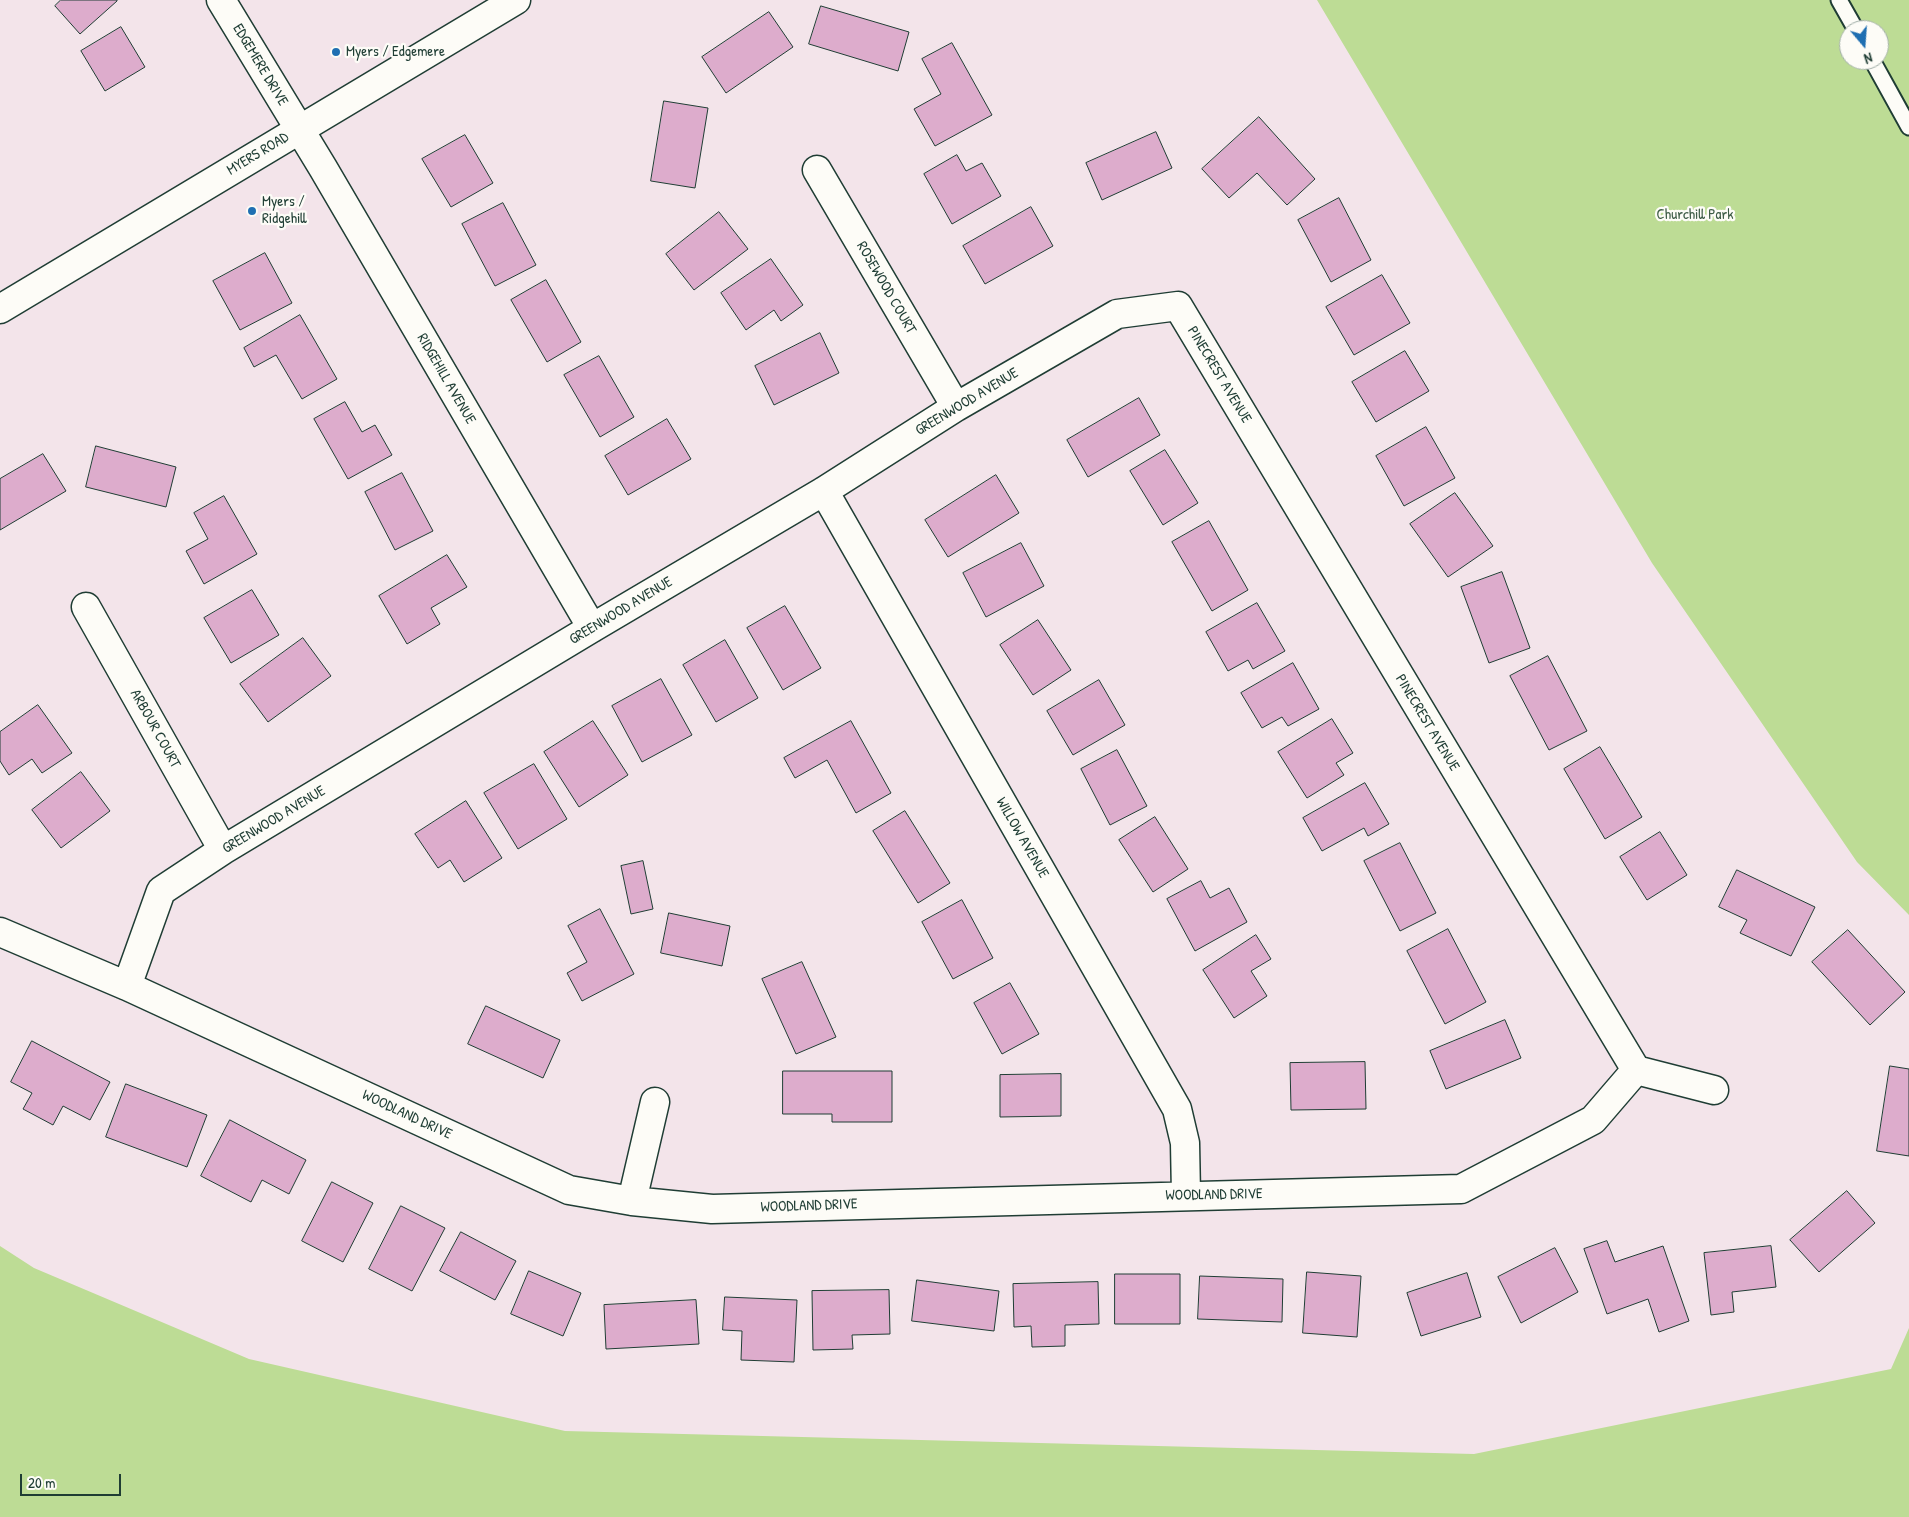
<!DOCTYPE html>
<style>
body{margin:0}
#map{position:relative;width:1909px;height:1517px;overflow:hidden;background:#f3e4ea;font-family:"Patrick Hand",sans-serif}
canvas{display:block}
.north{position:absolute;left:1839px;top:20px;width:50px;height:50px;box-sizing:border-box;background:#fdfcf7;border:1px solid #a4b0a9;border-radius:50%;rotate:162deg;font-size:14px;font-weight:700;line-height:20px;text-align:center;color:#1f3d34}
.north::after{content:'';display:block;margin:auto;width:18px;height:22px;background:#1f6fb2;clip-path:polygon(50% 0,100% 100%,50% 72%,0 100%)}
.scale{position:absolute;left:20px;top:1474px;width:101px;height:22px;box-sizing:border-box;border:2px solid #1f3d34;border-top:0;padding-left:6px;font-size:15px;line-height:18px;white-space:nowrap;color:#1f3d34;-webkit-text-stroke:4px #fdfcf7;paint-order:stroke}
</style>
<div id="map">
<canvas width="1909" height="1517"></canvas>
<div class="north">N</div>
<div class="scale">20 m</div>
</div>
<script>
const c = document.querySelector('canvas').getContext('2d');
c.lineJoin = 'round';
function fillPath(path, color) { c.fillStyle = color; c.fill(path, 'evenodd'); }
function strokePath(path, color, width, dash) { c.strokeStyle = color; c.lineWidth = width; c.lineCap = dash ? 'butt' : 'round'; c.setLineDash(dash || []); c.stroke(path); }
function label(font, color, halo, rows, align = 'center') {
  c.font = font + ' "Patrick Hand",sans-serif'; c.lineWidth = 4.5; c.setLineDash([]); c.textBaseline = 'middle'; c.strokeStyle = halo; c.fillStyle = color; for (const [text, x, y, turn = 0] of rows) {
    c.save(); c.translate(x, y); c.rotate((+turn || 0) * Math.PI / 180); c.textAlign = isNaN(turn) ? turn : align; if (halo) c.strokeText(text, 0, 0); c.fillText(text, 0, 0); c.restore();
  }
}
fillPath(new Path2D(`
 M 1317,0 L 1909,0 L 1909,915 L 1857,862 L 1652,563 ZM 1849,30 L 1879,30 L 1879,60 L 1849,60 Z
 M 0,1246 L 34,1268 L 249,1359 L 565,1431 L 1474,1454 L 1891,1369 L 1909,1328 L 1909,1517 L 0,1517 Z`), '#bddc95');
const building = new Path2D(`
 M 61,0 L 117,0 L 117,1 L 80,34 L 55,6 Z
 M 821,6 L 909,32 L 898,71 L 809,44 Z
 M 769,12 L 793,47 L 726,93 L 702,57 Z
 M 121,27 L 145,67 L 105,91 L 81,51 Z
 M 952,43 L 992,115 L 935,146 L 914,109 L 941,94 L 922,59 Z
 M 664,101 L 708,108 L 695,188 L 651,181 Z
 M 1259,117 L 1315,179 L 1287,205 L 1257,173 L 1229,198 L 1202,169 Z
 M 1156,132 L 1172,168 L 1102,200 L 1086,163 Z
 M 465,135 L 493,183 L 451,207 L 422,159 Z
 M 957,155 L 966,171 L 982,163 L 1001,196 L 952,224 L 924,174 Z
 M 1339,198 L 1371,260 L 1331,282 L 1298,220 Z
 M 503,203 L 536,265 L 495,286 L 462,224 Z
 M 1031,207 L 1053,246 L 985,284 L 963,246 Z
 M 719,212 L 748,249 L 694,290 L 666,254 Z
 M 265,253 L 292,303 L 240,330 L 213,281 Z
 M 771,259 L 803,305 L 781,321 L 774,310 L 746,330 L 721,293 Z
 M 1382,275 L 1410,323 L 1354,355 L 1326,307 Z
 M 546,280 L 581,342 L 547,362 L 511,300 Z
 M 300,315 L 337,379 L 302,399 L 276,355 L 254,367 L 244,348 Z
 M 820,333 L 839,373 L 774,405 L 755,366 Z
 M 1405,351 L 1429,391 L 1376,422 L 1352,382 Z
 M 599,356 L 634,417 L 600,437 L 564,375 Z
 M 1139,398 L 1160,435 L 1088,477 L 1067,440 Z
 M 345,402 L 362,432 L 375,425 L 392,455 L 348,479 L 314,419 Z
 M 667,419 L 691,459 L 628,495 L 605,456 Z
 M 1426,427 L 1455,478 L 1404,506 L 1376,456 Z
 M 96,446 L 176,467 L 166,507 L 86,487 Z
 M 1165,450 L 1198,503 L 1163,525 L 1130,471 Z
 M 43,454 L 66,491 L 0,530 L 0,479 Z
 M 402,473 L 433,531 L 395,550 L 365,492 Z
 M 996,475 L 1019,513 L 948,557 L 925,520 Z
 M 1455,493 L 1493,546 L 1448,577 L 1410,524 Z
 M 224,496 L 257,554 L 204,584 L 186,551 L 208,539 L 194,513 Z
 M 1209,521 L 1248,590 L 1212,611 L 1172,542 Z
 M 1021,543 L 1044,586 L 986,617 L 963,573 Z
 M 447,555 L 467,587 L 431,608 L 440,624 L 407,644 L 379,596 Z
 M 1502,572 L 1530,648 L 1489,663 L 1461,587 Z
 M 252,590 L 279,635 L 231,663 L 204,618 Z
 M 1257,603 L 1285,651 L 1253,669 L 1248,660 L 1228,671 L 1206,632 Z
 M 785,606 L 821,668 L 783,690 L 747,628 Z
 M 1038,620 L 1071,670 L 1033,695 L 1000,645 Z
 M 303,638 L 331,676 L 268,722 L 240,684 Z
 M 725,640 L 758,698 L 716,722 L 683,665 Z
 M 1548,656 L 1587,731 L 1549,750 L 1510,676 Z
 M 1293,663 L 1319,709 L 1288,726 L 1282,717 L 1262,728 L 1241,693 Z
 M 661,679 L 692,735 L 642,762 L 612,706 Z
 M 1099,680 L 1125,725 L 1073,755 L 1047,711 Z
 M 38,705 L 72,753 L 42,773 L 32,759 L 9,775 L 0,761 L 0,732 Z
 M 1332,719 L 1353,753 L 1336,763 L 1344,775 L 1307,798 L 1278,752 Z
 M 593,721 L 628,775 L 579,807 L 544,752 Z
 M 851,721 L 891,793 L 856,813 L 827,760 L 795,778 L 784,758 Z
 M 1600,747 L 1642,817 L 1605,839 L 1564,769 Z
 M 1117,750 L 1147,806 L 1110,825 L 1081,769 Z
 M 534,764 L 567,819 L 518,849 L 484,793 Z
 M 81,772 L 110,811 L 61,848 L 32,810 Z
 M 1365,783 L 1389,824 L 1368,836 L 1364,828 L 1322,851 L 1303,818 Z
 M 466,801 L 502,858 L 464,882 L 450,860 L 438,868 L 415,834 Z
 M 905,811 L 950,883 L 918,903 L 873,831 Z
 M 1155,817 L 1188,869 L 1153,892 L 1119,840 Z
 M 1660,832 L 1687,875 L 1647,900 L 1620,857 Z
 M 1400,843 L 1436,913 L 1400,931 L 1364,861 Z
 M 643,861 L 653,909 L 631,914 L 621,866 Z
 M 1737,870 L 1815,907 L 1791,956 L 1740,933 L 1747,920 L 1719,907 Z
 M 1201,881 L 1210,898 L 1229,888 L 1247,922 L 1195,951 L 1167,899 Z
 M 962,900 L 993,958 L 953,979 L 922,922 Z
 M 600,909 L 634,974 L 582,1001 L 567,973 L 587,962 L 568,926 Z
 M 669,913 L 730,926 L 722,966 L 661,953 Z
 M 1448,929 L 1486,1002 L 1445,1024 L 1407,951 Z
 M 1848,930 L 1905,992 L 1870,1025 L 1812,962 Z
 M 1256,935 L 1271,959 L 1251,971 L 1267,996 L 1234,1018 L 1203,970 Z
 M 802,962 L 836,1037 L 796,1054 L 762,979 Z
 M 1010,983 L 1039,1034 L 1002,1054 L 974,1003 Z
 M 486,1006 L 560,1040 L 543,1078 L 468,1044 Z
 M 1505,1020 L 1521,1058 L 1446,1089 L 1430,1051 Z
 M 32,1041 L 110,1082 L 90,1120 L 63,1106 L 53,1125 L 23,1109 L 32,1093 L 11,1082 Z
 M 1365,1062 L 1366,1109 L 1291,1110 L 1290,1063 Z
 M 1890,1066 L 1909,1069 L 1909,1156 L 1877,1151 Z
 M 783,1071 L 892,1071 L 892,1122 L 832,1122 L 832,1114 L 783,1114 Z
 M 1061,1074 L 1061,1116 L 1000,1117 L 1000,1075 Z
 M 126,1084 L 207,1115 L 187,1167 L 106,1137 Z
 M 230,1120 L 306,1160 L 289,1194 L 262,1180 L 251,1202 L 201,1176 Z
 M 332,1182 L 373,1203 L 343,1262 L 302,1241 Z
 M 1847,1191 L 1875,1223 L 1819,1272 L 1790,1240 Z
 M 401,1206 L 445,1228 L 412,1291 L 369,1269 Z
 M 461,1232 L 516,1261 L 495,1300 L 440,1271 Z
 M 1607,1241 L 1615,1262 L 1663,1246 L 1689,1321 L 1659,1332 L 1648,1299 L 1607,1314 L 1584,1249 Z
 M 1771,1246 L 1776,1287 L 1732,1292 L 1734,1312 L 1711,1315 L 1704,1253 Z
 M 1555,1248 L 1578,1292 L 1521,1323 L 1498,1277 Z
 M 529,1271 L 581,1293 L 563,1336 L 511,1314 Z
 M 1307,1272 L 1361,1276 L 1357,1337 L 1303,1333 Z
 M 1467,1273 L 1481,1317 L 1421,1336 L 1407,1293 Z
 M 1115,1274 L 1180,1274 L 1180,1324 L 1115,1324 Z
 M 1200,1276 L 1283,1279 L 1282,1322 L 1198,1319 Z
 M 917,1280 L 999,1291 L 994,1331 L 912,1321 Z
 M 1098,1282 L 1099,1324 L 1065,1325 L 1065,1346 L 1032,1347 L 1031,1326 L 1014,1327 L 1013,1284 Z
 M 889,1290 L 890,1334 L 852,1335 L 853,1349 L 813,1350 L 812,1291 Z
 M 725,1297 L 797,1300 L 794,1362 L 741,1360 L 742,1331 L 723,1330 Z
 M 696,1300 L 699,1344 L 606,1349 L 604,1305 Z`);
fillPath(building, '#ddaccc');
strokePath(building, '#1f3d34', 1);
const lane = new Path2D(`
 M 1839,0 L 1856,30
 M 1872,60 L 1909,127`);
const street = new Path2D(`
 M 221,0 L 323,168 L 592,628
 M 817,170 L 956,407
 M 824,491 L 1177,1109 L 1185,1143 L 1186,1195
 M 86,607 L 223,850
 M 0,932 L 127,986 L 569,1190 L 632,1201 L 712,1209 L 1461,1189 L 1593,1120 L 1636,1070
 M 127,986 L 161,891 L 223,850 L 592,628 L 824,491 L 956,407 L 1117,314 L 1178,306 L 1636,1070 L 1714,1090
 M 632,1201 L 655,1102`);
const secondary = new Path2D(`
 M 0,309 L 516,0`);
strokePath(lane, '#1f3d34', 19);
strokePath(street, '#1f3d34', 31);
strokePath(secondary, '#1f3d34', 31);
strokePath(lane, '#fdfcf7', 15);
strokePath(street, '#fdfcf7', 28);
strokePath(secondary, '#fdfcf7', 28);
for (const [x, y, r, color] of [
 [336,52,5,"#1f6fb2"],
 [252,211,5,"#1f6fb2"]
]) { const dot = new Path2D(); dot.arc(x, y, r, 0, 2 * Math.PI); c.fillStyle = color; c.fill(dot); strokePath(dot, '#fdfcf7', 2); }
label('15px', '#1f3d34', '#fdfcf7', [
 ["Myers / Edgemere",346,52],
 ["Myers /",262,202],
 ["Ridgehill",262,219]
], 'left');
label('15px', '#1f3d34', '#fdfcf7', [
 ["EDGEMERE DRIVE",260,65,59],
 ["MYERS ROAD",258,154,-31],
 ["ROSEWOOD COURT",886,288,60],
 ["PINECREST AVENUE",1219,375,59],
 ["RIDGEHILL AVENUE",446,379,60],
 ["GREENWOOD AVENUE",967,402,-31],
 ["GREENWOOD AVENUE",621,611,-31],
 ["PINECREST AVENUE",1427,723,59],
 ["ARBOUR COURT",155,729,61],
 ["GREENWOOD AVENUE",274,820,-31],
 ["WILLOW AVENUE",1022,838,60],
 ["WOODLAND DRIVE",407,1115,25],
 ["WOODLAND DRIVE",1214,1195,-1],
 ["WOODLAND DRIVE",809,1206,-2]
]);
label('15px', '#3f5d47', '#fdfcf7', [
 ["Churchill Park",1695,215]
]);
</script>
